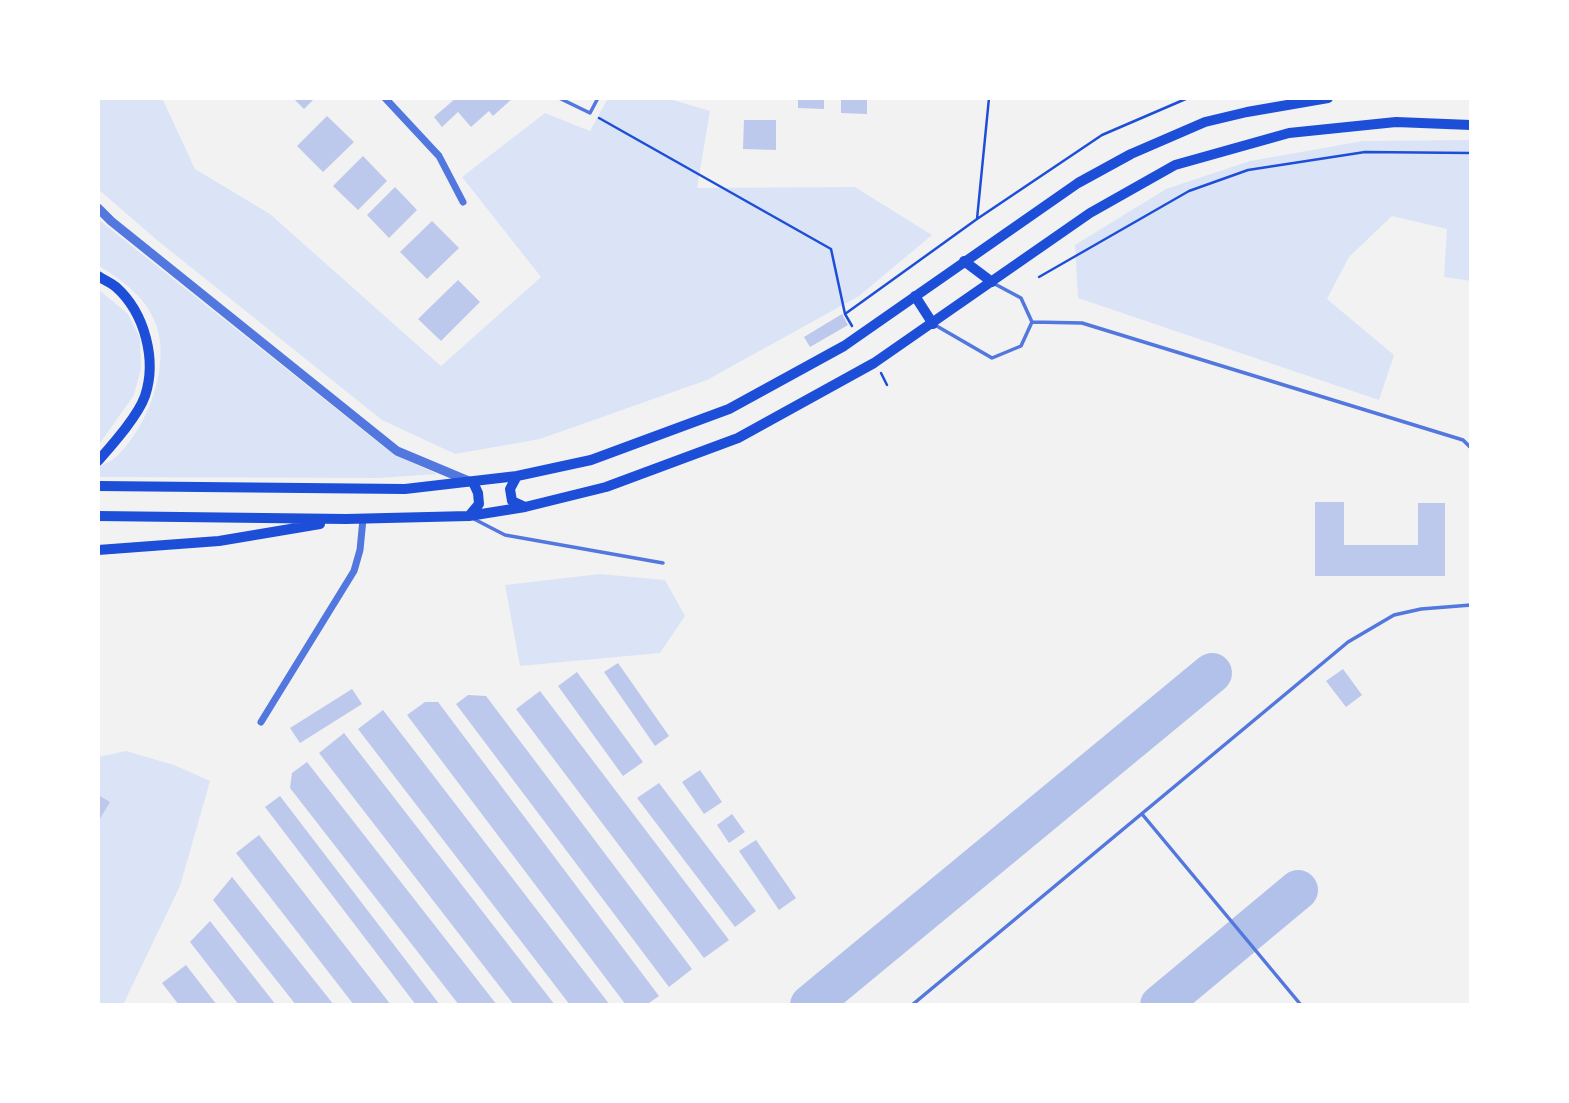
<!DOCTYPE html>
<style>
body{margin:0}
#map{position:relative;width:1569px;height:1103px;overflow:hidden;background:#f2f2f2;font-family:Commissioner,sans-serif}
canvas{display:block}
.frame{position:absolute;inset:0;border:100px solid #fff;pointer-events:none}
</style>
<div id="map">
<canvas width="1569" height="1103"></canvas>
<div class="frame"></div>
</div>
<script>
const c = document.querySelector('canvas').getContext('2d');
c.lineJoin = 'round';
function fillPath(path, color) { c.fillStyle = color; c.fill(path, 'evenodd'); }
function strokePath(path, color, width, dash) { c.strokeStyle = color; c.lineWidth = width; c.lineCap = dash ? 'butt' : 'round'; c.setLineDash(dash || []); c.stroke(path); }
fillPath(new Path2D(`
 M 98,98 L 162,98 L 195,169 L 270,214 L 441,366 L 541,277 L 462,177 L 545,113 L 590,131 L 608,98 L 666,98 L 710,111 L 697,188 L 855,187 L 932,235 L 859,296 L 707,380 L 540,439 L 455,454 L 382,420 L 158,241 L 98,189 Z
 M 1471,140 L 1471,281 L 1444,277 L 1447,229 L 1392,216 L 1349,257 L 1327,299 L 1394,355 L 1379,400 L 1078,298 L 1075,245 L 1166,189 L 1250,161 L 1363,141 Z
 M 98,219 L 393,454 L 437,474 L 379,478 L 98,477 L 98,467 C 104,464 112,461 117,456 C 148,427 172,363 155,322 C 145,296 120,279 98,265 Z
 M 98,289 L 128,314 L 140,338 L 141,368 L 134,395 L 98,446 Z
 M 600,574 L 665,580 L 685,616 L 660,653 L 520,666 L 505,585 Z
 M 126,751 L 174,765 L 210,781 L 180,886 L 123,1005 L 98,1005 L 98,757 Z`), '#dbe4f7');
strokePath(new Path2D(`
 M 810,1005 L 1212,673
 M 1160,1005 L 1298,890`), '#b2c1ea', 40);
fillPath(new Path2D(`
 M 293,98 L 315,98 L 304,109 Z
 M 456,98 L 478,100 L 513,98 L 493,116 L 489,111 L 471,127 L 458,112 L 442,127 L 434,117 Z
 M 798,98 L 824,98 L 824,109 L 798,108 Z
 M 841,98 L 867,98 L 867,114 L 841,113 Z
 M 327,116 L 354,142 L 323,172 L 297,146 Z
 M 744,120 L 776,120 L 776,150 L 743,149 Z
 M 363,156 L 387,181 L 358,210 L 333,186 Z
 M 395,187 L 417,210 L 389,238 L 367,215 Z
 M 432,221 L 459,248 L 427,279 L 400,252 Z
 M 458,280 L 480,302 L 441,341 L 418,319 Z
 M 842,314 L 848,325 L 810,347 L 804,337 Z
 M 1315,502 L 1344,502 L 1344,545 L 1418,545 L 1418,503 L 1445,503 L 1445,576 L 1315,576 Z
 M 618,663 L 669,736 L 655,746 L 604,672 Z
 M 1343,669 L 1362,695 L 1346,707 L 1326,681 Z
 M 577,672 L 643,762 L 623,776 L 558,686 Z
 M 352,689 L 362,704 L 300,743 L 290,728 Z
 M 540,691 L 729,940 L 704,958 L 516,709 Z
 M 468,695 L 486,696 L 692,969 L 669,987 L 456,704 Z
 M 425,702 L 438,702 L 659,996 L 646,1005 L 626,1005 L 407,715 Z
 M 383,710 L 610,1005 L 570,1005 L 358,729 Z
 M 344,733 L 555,1005 L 514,1005 L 319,753 Z
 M 307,762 L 497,1005 L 459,1005 L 290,788 L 292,773 Z
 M 700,770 L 722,802 L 704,814 L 682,782 Z
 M 659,783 L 756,911 L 735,927 L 637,798 Z
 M 98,795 L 110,802 L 98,822 Z
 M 280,796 L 440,1005 L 416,1005 L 265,807 Z
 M 732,814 L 745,832 L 729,843 L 717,825 Z
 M 259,835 L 391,1005 L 354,1005 L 236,853 Z
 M 756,840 L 796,898 L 779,910 L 739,851 Z
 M 232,877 L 334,1005 L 296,1005 L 213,900 Z
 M 210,921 L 276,1005 L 239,1005 L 190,942 Z
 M 186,965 L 217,1005 L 179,1005 L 162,983 Z`), '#bdc9ec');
strokePath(new Path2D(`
 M 599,118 L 831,249 L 845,314 L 977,219 L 1102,135 L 1188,98
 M 977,219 L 989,98
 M 1039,277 L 1189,191 L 1248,170 L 1365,152 L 1471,153
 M 845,314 L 852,326
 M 881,373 L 887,385`), '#1d4ed8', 2.5);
strokePath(new Path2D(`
 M 559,98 L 590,113 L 598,98
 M 993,283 L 1021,298 L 1032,322
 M 935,325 L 992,358 L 1021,346 L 1032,322 L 1082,323 L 1463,440 L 1471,448
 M 474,519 L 505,535 L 663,563
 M 1142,814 L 1301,1005
 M 912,1005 L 1348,642 L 1394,615 L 1421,609 L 1471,605`), '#5277de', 3.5);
strokePath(new Path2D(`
 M 385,98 L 439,156 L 463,202
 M 261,722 L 354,571 L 360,550 L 363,519`), '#5277de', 7);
strokePath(new Path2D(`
 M 98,208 L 111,221 L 397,451 L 471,482`), '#5277de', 9);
strokePath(new Path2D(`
 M 964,261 L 992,282
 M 98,276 C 104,280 111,283 116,287 C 145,313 157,360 145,396 C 138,416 112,445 98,461
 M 915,296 L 933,324
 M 517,476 L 510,489 L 512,501 L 525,507
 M 98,486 L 405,489 L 517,476 L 591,460 L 729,409 L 844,346 L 1078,183 L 1131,154 L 1205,122 L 1247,112 L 1328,98
 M 98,516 L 346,519 L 469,516 L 525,507 L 606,487 L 738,438 L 874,363 L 1090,213 L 1175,165 L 1289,133 L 1396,122 L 1471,125
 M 469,516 L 479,504 L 478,493 L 473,482
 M 98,550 L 219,541 L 320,524`), '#1d4ed8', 10);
</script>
